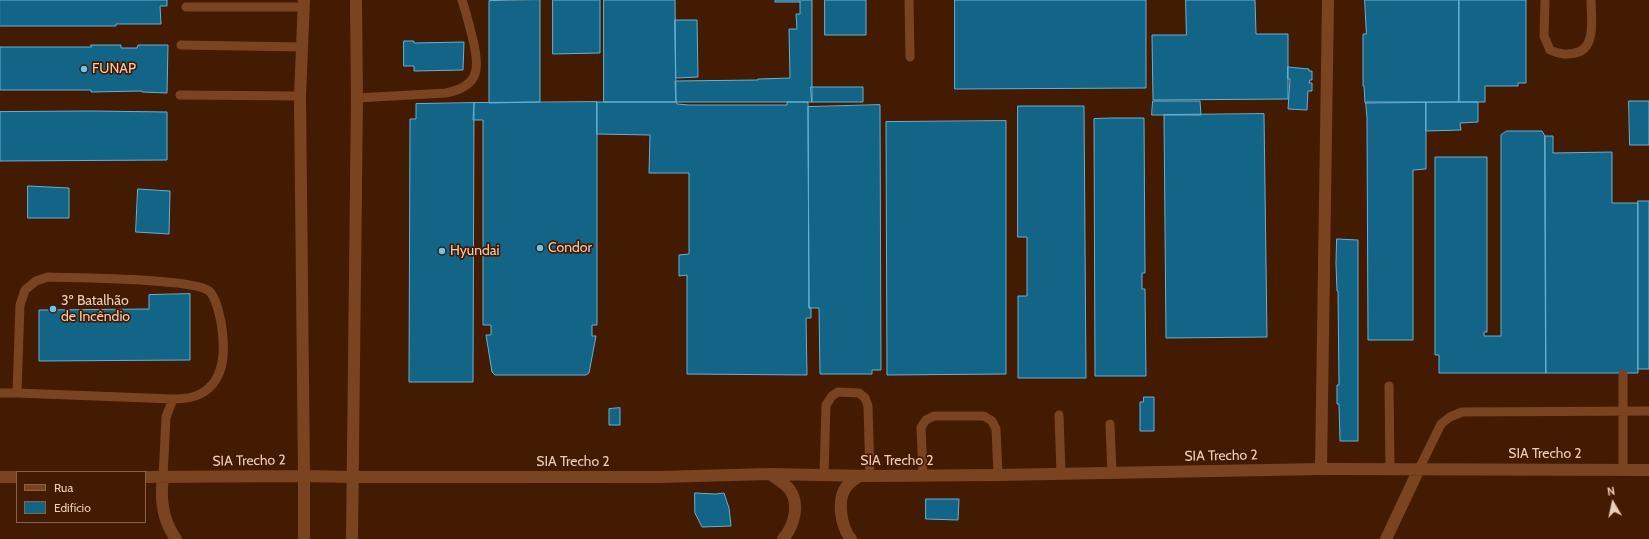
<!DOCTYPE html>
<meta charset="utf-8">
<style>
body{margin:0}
#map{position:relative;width:1649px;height:539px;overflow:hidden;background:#431b00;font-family:Cabin,sans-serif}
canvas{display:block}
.legend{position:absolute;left:16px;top:471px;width:130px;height:52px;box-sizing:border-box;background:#431b00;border:1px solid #87624a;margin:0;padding:5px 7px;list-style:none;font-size:12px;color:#eecdba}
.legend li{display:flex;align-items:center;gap:8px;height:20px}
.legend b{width:20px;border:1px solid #87624a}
.north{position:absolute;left:1593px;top:483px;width:40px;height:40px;-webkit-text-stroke:3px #431b00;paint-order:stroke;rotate:351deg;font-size:11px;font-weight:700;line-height:16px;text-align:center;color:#eecdba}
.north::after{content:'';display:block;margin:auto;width:14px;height:18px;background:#eecdba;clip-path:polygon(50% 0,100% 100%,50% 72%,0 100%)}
</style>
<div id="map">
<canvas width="1649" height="539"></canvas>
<ul class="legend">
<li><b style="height:5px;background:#7b4420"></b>Rua</li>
<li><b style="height:11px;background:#136587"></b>Edifício</li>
</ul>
<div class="north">N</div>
</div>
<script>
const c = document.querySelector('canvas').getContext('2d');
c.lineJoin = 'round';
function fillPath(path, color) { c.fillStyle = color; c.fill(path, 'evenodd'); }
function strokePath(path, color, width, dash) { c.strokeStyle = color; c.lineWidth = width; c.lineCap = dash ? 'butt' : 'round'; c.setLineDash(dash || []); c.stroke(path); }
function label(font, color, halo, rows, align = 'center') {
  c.font = font + ' Cabin,sans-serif'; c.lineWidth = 3.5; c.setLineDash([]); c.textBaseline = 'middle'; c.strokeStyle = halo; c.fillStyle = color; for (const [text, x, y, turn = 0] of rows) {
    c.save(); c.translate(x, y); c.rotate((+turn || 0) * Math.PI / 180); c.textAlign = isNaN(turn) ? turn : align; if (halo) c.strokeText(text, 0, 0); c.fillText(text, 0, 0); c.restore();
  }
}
const building = new Path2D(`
 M 0,0 L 167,0 L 167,6 L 160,6 L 161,24 L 116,24 L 116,26 L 0,26 Z
 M 540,0 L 540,102 L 489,103 L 489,1 Z
 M 553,0 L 600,0 L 600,53 L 553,54 Z
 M 604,0 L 675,0 L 676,102 L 604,102 Z
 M 776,0 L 812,0 L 812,102 L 676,102 L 675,81 L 758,80 L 758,79 L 790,78 L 789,29 L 797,29 L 796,14 L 800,14 L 800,1 L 800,2 L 775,2 Z
 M 825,0 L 866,0 L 866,35 L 825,35 Z
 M 955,0 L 1146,0 L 1146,88 L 955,89 Z
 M 1186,0 L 1255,0 L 1256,34 L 1288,34 L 1288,99 L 1153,100 L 1152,35 L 1186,35 Z
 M 1365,0 L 1459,0 L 1459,102 L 1365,103 L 1364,86 L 1363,86 L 1363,34 L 1366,34 Z
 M 1459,0 L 1526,0 L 1526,83 L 1518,83 L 1518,86 L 1485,86 L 1485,102 L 1459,102 Z
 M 675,20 L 697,20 L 698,77 L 676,78 Z
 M 404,41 L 414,41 L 414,43 L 464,42 L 463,70 L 414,71 L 414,66 L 404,66 Z
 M 91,45 L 121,45 L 121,48 L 137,48 L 138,45 L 168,45 L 167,93 L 142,92 L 142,91 L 91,92 L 91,90 L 0,90 L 0,47 L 91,47 Z
 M 1288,67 L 1309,69 L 1309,71 L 1312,71 L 1312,80 L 1310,80 L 1309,83 L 1312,83 L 1312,91 L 1308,91 L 1307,110 L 1288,109 L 1290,79 L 1288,79 Z
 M 811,87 L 863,87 L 863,102 L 812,102 Z
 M 1153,101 L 1200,101 L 1201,115 L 1152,115 Z
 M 1629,101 L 1649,101 L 1649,145 L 1630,145 Z
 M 597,102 L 676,102 L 677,104 L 689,105 L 787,105 L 787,102 L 808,102 L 809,308 L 811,308 L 811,318 L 806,318 L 807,375 L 687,374 L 687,275 L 679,276 L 679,255 L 689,254 L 689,173 L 649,173 L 650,135 L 597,134 Z
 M 597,102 L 597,325 L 592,325 L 592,336 L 596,336 L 589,373 L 586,375 L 495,375 L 492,372 L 486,335 L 491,335 L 491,325 L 483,325 L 483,120 L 473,120 L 474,103 Z
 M 1366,102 L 1426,102 L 1426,169 L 1413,170 L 1413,340 L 1368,340 L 1367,118 Z
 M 1426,102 L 1478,102 L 1478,122 L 1460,123 L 1461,130 L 1426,131 Z
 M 474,103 L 473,382 L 409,382 L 410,119 L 416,119 L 416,104 Z
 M 880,105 L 881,370 L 872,370 L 872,374 L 820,374 L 819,308 L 809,308 L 808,107 Z
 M 1018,106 L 1084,106 L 1086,378 L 1018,378 L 1018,296 L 1027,296 L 1027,237 L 1018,237 Z
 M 91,111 L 167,112 L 167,160 L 0,161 L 0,112 Z
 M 1264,114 L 1267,337 L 1166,338 L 1164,115 Z
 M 1111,118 L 1144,118 L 1145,273 L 1142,273 L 1142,289 L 1145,289 L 1146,376 L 1095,376 L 1094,119 Z
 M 1006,121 L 1006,374 L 887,375 L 886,122 Z
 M 1507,131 L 1542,131 L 1545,136 L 1546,373 L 1439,373 L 1439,355 L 1435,355 L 1435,157 L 1487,157 L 1487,332 L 1484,332 L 1484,336 L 1501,336 L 1501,135 Z
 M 1545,136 L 1553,136 L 1553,153 L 1612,152 L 1612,203 L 1638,203 L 1638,373 L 1546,373 Z
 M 28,186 L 69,188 L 69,218 L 28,218 Z
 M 138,189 L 170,191 L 169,234 L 136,232 Z
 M 1638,201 L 1649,201 L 1649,369 L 1638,369 Z
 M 1337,239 L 1358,240 L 1358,441 L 1340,441 L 1339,404 L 1337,404 L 1337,385 L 1339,385 L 1338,291 L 1337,291 L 1336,264 Z
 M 190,294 L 190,360 L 39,361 L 39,310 L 149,309 L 149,295 Z
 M 1144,397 L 1154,397 L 1154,431 L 1140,431 L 1140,402 L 1143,402 Z
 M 620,408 L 620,425 L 609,425 L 609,409 Z
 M 695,493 L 716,494 L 724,493 L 729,508 L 731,526 L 702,527 L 695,513 Z
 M 926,499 L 959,499 L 958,520 L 926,519 Z`);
fillPath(building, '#136587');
strokePath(building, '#67b0d5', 1);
strokePath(new Path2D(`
 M 909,0 L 910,57
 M 1545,0 L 1544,36 L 1550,50 C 1559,54 1565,55 1575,53 C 1597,49 1591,17 1591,0
 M 186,7 L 304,7
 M 181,45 L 302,47
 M 180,95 L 300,96
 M 357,98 L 446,93 C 481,86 480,67 472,36 C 469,24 466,12 462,0
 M 1389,386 L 1390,469
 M 0,393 L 17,393 L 20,305 L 25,290 L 36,281 L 48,277 C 75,278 193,278 209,291 C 216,297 219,313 221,322 C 225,346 227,379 202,393 C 194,398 182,399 173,399 L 166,417 L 163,477
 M 17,393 L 173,399
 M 1059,415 L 1061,473
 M 1110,424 L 1112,473
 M 1419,469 L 1441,424 L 1450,417 L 1462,412 L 1649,411
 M 1623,470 L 1623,374
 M 824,475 L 826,405 L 832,396 L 838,392 L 859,393 L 865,398 L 868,406 L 870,476
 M 923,475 L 921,427 L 926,420 L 934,416 L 984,416 L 992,421 L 996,429 L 998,475`), '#7b4420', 9);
strokePath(new Path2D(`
 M 1321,469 L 1328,0`), '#7b4420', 12);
strokePath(new Path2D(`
 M 770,474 C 777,479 785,483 790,490 C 800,505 794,526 783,539
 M 0,477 L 17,477
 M 145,477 L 304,476 L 353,477 L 659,477 L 770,474 L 870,476 L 998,475 L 1321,469 L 1649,470
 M 163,477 C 160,499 163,521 176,539
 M 304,539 L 304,476 L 300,96 L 304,0
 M 352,539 L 357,98 L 356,0
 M 851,539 C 841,527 836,499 847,486 C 850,482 855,479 859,476
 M 1386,539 L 1419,469`), '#7b4420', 12);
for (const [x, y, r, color] of [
 [84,69,4,"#69c4f1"],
 [540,248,4,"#69c4f1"],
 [442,251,4,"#69c4f1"],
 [53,309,4,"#69c4f1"]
]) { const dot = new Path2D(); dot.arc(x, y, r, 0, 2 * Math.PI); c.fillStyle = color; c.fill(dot); strokePath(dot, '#431b00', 1.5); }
label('14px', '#eecdba', '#431b00', [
 ["FUNAP",92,69],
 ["Condor",548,248],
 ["Hyundai",450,251],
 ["3º Batalhão",61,301],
 ["de Incêndio",61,317]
], 'left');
label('14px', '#eecdba', '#431b00', [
 ["SIA Trecho 2",1545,454],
 ["SIA Trecho 2",1221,456,-1],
 ["SIA Trecho 2",249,461,-1],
 ["SIA Trecho 2",897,461],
 ["SIA Trecho 2",573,462]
]);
</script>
